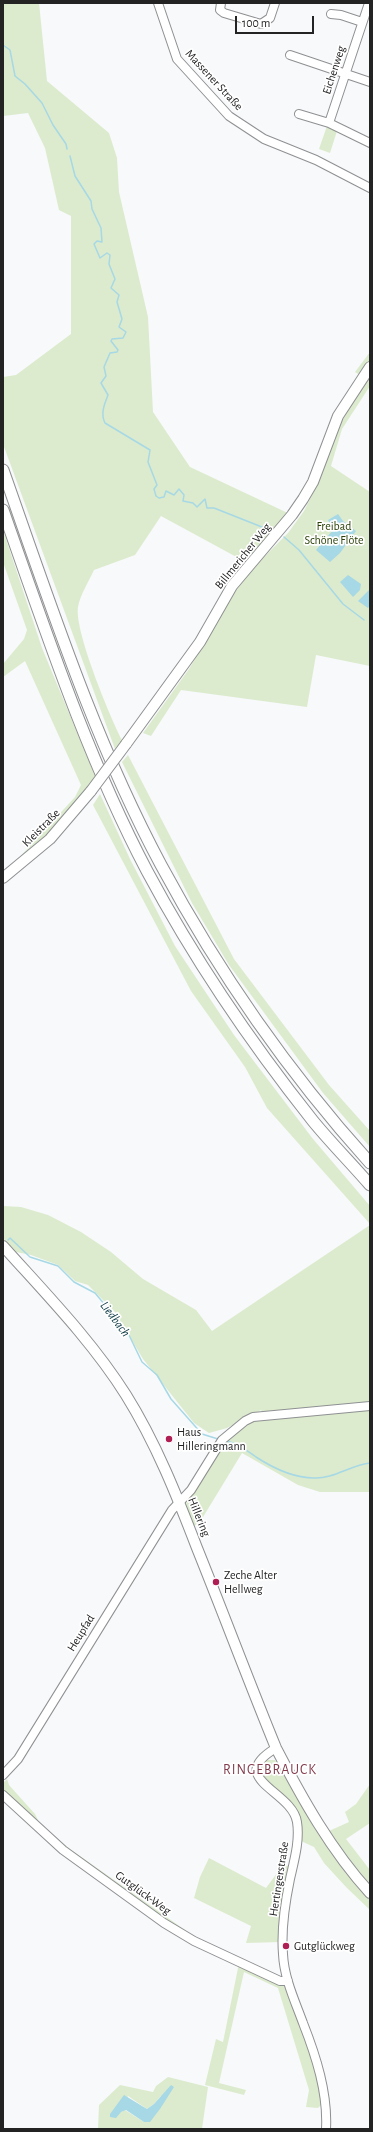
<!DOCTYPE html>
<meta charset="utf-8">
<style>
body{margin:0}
#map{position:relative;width:373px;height:2132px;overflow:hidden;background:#f8f9fb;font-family:"Alegreya Sans",sans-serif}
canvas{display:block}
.frame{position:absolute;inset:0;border:4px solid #232324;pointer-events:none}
.scale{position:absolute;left:235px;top:16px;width:79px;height:18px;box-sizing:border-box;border:2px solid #232324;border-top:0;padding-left:5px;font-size:12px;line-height:14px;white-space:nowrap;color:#232324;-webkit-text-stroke:3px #fff;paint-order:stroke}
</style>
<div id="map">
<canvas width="373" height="2132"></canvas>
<div class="frame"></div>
<div class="scale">100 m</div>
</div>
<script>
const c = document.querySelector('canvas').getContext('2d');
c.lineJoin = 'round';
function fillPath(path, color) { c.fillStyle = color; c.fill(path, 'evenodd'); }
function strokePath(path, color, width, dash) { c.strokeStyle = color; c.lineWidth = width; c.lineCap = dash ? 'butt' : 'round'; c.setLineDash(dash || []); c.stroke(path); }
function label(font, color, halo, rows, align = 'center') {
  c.font = font + ' "Alegreya Sans",sans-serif'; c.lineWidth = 3.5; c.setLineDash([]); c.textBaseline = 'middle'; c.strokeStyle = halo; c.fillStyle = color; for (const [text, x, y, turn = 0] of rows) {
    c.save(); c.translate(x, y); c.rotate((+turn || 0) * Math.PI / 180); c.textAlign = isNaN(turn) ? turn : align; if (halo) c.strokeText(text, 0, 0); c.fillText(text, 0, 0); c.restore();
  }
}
fillPath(new Path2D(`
 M 3,3 L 39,3 L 47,81 L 109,133 L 117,158 L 119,192 L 148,317 L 153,412 L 190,467 L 292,515 L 257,554 L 242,560 L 161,516 L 135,555 L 94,570 C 89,581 80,595 78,607 C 74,630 110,717 122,740 L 115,749 L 3,444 L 3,377 L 16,375 L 71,334 L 71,216 L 59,210 L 45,148 L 28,113 L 3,116 Z
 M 327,126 L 337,131 L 330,153 L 319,149 Z
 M 370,352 L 370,363 L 360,375 L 355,372 Z
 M 370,376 L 370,386 L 342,429 L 331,466 L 370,492 L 370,666 L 316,655 L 307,707 L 181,690 L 151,736 L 143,733 L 189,669 L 235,592 L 256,565 L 288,533 L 304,511 L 319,481 L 338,428 L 359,391 Z
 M 3,530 L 42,648 L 96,778 L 76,807 L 22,862 L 18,859 L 75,797 L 81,785 L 25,661 L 3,677 L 3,664 L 24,639 L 27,630 L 3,562 Z
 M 128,755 L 234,959 L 329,1085 L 370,1131 L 370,1147 L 323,1093 L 229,965 L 192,903 L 122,762 Z
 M 100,794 L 130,859 L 175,946 L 234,1035 L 313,1139 L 370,1206 L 370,1224 L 267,1108 L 245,1067 L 191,991 L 93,805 Z
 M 3,1206 L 21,1207 L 48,1215 L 81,1232 L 111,1252 L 143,1279 L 196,1310 L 212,1331 L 370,1225 L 370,1403 L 264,1414 L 261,1410 L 227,1428 L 209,1433 L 194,1423 L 143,1359 L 115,1312 L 88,1285 L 75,1281 L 58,1265 L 31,1255 L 16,1252 L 3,1238 Z
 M 370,1406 L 370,1492 L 320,1492 L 298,1485 L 242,1453 L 200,1522 L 194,1526 L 186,1506 L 187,1497 L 222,1440 L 245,1421 Z
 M 267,1760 L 275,1760 L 316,1829 L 343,1869 L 370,1900 L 370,1910 L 346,1887 L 324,1863 L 314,1847 L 301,1841 L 301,1828 L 259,1771 L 262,1764 Z
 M 7,1779 L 9,1785 L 35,1814 L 40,1824 L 70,1849 L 185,1930 L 183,1933 L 64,1849 L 3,1792 L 3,1783 Z
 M 370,1784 L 370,1823 L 346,1839 L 370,1870 L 370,1886 L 358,1873 L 329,1831 L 349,1822 L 345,1812 L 356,1804 Z
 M 209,1858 L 266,1888 L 283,1865 L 290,1866 L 280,1942 L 246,1943 L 251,1926 L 194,1898 L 200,1877 Z
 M 239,1963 L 285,1986 L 307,2041 L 319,2084 L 321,2105 L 318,2108 L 306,2107 L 309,2090 L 278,1988 L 244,1972 L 219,2083 L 246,2090 L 244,2095 L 205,2085 L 216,2039 L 223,2042 Z
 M 168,2077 L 208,2087 L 202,2129 L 98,2129 L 99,2105 L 120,2085 L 153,2092 L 156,2086 ZM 128,2096 L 147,2109 L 154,2104 L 161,2096 C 160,2110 157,2117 144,2122 L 125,2110 L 121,2112 Z`), '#dcebcd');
fillPath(new Path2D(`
 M 338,514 L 343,521 L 356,531 L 340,553 L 330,562 L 316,550 L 333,530 L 328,520 Z
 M 348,575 L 361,584 L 360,590 L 353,597 L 340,582 Z
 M 369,590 L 370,606 L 368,608 L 358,601 Z
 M 171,2085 L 174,2087 L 160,2109 L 150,2122 L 144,2122 L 126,2110 L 121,2112 L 116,2118 L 110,2117 L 110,2114 L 124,2095 L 147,2109 L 154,2104 Z`), '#a7d8e5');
strokePath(new Path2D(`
 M 3,45 L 10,50 L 15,76 L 25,84 L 42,103 L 53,125 L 66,144 L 67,149
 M 70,156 L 75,176 L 91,201 L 92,209 L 101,228 L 102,242 L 97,241 L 94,244 L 100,258 L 107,253 L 110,255 L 109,264 L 115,279 L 111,288 L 119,295 L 117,302 L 122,319 L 119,327 L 126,332 L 123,338 L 112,339 L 111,341 L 118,350 L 117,352 L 110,353 L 104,367 L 106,376 L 101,383 L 108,395 C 105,403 100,413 105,423 L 150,450 L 148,462 L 157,485 L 154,489 L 156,496 L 159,498 L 164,497 L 166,491 L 174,495 L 179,489 L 184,495 L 183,501 L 193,503 L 197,507 L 205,499 L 207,508 L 214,508 L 267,529 L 273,529
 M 284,537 L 299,550 L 343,604 L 364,620
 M 8,1240 L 10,1238 L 30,1257 L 58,1266 L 74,1282 L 95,1293 L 127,1331 L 142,1362 L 157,1375 L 171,1399 L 202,1434 L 218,1439
 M 227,1441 C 239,1444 246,1450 256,1457 C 273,1468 294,1478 314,1478 C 333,1479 351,1465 370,1463`), '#a7d8e5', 1.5);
const minor = new Path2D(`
 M 158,3 L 177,59 L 229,116 L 264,139 L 316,160 L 370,188
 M 221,3 L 220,10 L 224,13 L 261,24 L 270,18 L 275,3
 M 331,14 L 341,15 L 362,22
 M 290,55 L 370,82
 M 299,114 L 329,123 L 370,143
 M 329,123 L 369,3
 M 276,1748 C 224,1779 292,1790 297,1822 C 300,1841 294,1861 290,1879 C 285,1903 281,1930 283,1954 C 284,1978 295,2001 303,2023 C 316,2056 328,2093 326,2129
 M 3,1775 L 18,1759 L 172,1510 L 191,1490 L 222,1440 L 245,1421 L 253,1417 L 370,1406
 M 3,1795 L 63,1850 L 164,1923 L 194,1941 L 280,1981 L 288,1981`);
const major = new Path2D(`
 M 126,744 L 200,642 L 232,586 L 292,515 L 303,499 L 313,482 L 338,416 L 370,367
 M 3,878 L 50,839 L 91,791
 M 3,1246 C 46,1294 92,1341 126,1395 C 156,1443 177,1496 197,1548 C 224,1615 249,1682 276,1748 C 303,1800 331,1850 370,1893`);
const highway = new Path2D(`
 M 3,470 C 50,603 94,740 161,865 C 219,973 288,1072 370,1163
 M 3,510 C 46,632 87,757 147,871 C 194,959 251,1043 313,1121 C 331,1143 351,1163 370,1185`);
strokePath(minor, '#8f9092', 10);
strokePath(major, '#8f9092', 12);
strokePath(highway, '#8f9092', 13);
strokePath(minor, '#fff', 8);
strokePath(major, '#fff', 10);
strokePath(highway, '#fff', 11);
const majorBridge = new Path2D(`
 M 91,791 L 126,744`);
strokePath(majorBridge, '#8f9092', 12, []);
strokePath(majorBridge, '#fff', 10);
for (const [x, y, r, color] of [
 [169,1439,4,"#af1f53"],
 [216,1582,4,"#af1f53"],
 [286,1946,4,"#af1f53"]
]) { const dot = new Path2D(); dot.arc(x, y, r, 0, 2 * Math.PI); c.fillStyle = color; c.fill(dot); strokePath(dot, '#fff', 1.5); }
label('12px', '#232324', '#fff', [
 ["Eichenweg",334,70,-72],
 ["Massener Straße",214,80,47],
 ["Billmericher Weg",243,556,-51],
 ["Kleistraße",41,828,-45],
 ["Hillering",199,1517,68],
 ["Heupfad",81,1633,-58],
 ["Hertingerstraße",279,1879,-81],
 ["Gutglück-Weg",143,1893,36]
]);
label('12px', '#2b4108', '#fff', [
 ["Freibad",334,526],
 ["Schöne Flöte",334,540]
]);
label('12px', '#232324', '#fff', [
 ["Haus",177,1432],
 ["Hilleringmann",177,1446],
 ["Zeche Alter",224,1575],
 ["Hellweg",224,1589],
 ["Gutglückweg",294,1946]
], 'left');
label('italic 13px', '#14404a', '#fff', [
 ["Liedbach",115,1319,53]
]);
c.letterSpacing = '1px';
label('14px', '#823b4d', '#fff', [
 ["RINGEBRAUCK",270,1770]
]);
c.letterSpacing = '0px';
</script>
